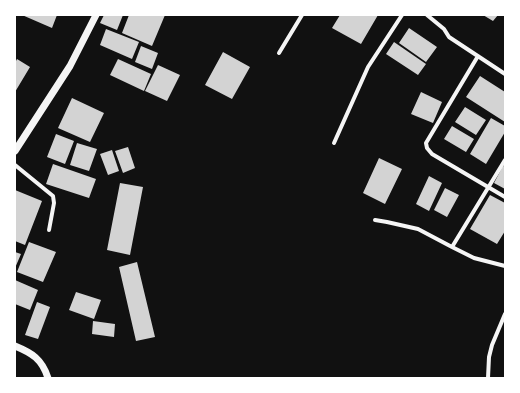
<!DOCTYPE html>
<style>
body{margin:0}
#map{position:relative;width:520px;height:393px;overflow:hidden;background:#111;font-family:"PT Sans",sans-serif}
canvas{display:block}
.frame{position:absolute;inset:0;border:16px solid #fff;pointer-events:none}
</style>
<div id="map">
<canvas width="520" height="393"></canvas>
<div class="frame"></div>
</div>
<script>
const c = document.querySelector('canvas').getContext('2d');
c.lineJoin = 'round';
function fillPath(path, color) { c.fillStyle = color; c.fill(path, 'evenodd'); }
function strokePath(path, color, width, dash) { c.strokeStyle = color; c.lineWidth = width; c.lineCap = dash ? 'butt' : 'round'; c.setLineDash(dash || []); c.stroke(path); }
fillPath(new Path2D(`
 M 22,15 L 57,15 L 52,28 Z
 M 104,15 L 123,15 L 117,30 L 100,23 Z
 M 129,15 L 165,15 L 152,46 L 122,33 Z
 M 340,15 L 378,15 L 361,44 L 332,28 Z
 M 483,15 L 498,15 L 493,21 Z
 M 409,28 L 437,47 L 426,62 L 399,43 Z
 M 106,29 L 139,42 L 132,59 L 100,45 Z
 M 394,42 L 426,64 L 418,75 L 386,54 Z
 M 141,46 L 158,53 L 152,69 L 135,62 Z
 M 223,52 L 250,67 L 232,99 L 205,85 Z
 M 17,59 L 30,67 L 15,92 L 15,63 Z
 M 118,59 L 151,74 L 144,91 L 110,75 Z
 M 158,65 L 180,75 L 167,101 L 145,91 Z
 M 480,76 L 505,92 L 505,122 L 466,97 Z
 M 421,92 L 442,102 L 433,123 L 411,114 Z
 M 72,98 L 104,113 L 90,142 L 58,128 Z
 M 465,107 L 486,120 L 476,135 L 455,122 Z
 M 491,118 L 505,126 L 505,132 L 486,164 L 470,154 Z
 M 452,126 L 474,139 L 466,152 L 444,139 Z
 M 56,134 L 74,141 L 65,164 L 47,157 Z
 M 77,143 L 97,149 L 89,171 L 70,165 Z
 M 128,147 L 135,168 L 123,173 L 115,151 Z
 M 112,150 L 119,171 L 108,175 L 100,154 Z
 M 379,158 L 402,169 L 385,204 L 363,193 Z
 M 53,164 L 96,179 L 89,198 L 46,184 Z
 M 503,166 L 505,167 L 505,189 L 494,183 Z
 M 429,176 L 442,183 L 429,211 L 416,204 Z
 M 120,183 L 143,187 L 130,255 L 107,250 Z
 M 445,188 L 459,195 L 447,217 L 434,210 Z
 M 15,190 L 42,201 L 25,245 L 15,241 Z
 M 490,195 L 505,203 L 505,231 L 497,244 L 470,229 Z
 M 29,242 L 56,252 L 43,282 L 17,272 Z
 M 15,252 L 21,254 L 15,268 Z
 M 137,262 L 155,337 L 136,341 L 119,267 Z
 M 15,280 L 38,290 L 30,310 L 15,304 Z
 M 76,292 L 101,300 L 94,319 L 69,310 Z
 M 37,302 L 50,307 L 38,339 L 25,335 Z
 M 93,321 L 115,324 L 114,337 L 92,334 Z`), '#d3d3d3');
strokePath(new Path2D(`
 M 427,15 L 444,29 L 449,37 L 505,74
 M 279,53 L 302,15
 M 478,56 L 426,143 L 427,148 L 432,154 L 505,197
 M 334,143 L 368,67 L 402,15
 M 505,160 L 452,247 L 474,258 L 505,266
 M 15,165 L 53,196 L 54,203 L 49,230
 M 375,220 L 387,222 L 418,229 L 452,247
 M 488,378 L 489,357 L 492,345 L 505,314`), '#f5f5f5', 4);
strokePath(new Path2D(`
 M 15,151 L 70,66 L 96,15
 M 15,346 C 32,353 42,359 48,378`), '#f5f5f5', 7);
</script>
